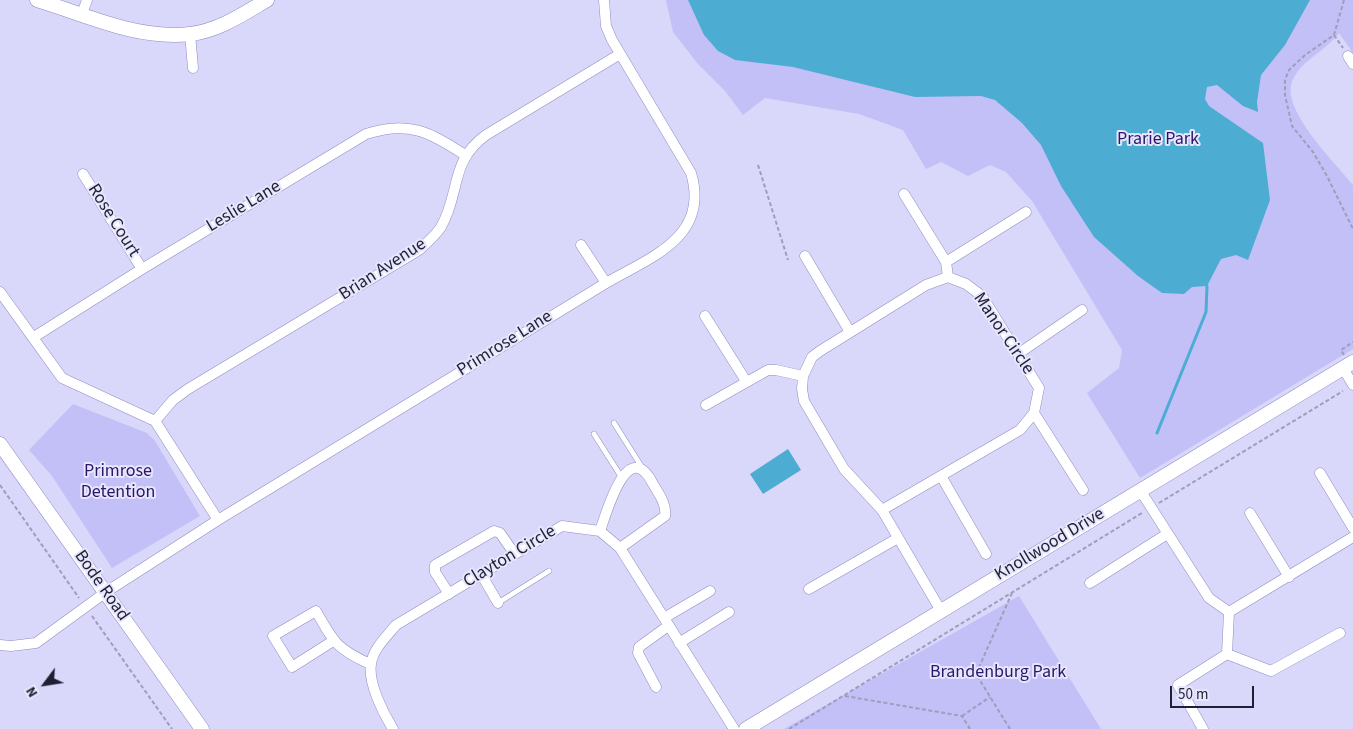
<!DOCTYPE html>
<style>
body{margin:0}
#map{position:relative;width:1353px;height:729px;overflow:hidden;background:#d9d7fa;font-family:"Source Sans 3",sans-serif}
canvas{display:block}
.north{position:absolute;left:20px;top:659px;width:50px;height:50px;-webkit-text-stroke:4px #e6e6fd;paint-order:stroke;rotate:239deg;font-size:14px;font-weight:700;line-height:20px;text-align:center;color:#211f34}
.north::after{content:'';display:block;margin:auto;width:18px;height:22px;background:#211f34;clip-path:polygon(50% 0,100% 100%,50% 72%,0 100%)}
.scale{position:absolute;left:1170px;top:686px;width:84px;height:22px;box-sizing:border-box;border:2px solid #211f34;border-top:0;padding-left:6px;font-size:15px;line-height:18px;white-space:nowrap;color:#211f34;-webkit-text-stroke:4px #e6e6fd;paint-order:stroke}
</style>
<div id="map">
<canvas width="1353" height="729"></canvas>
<div class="north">N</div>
<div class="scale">50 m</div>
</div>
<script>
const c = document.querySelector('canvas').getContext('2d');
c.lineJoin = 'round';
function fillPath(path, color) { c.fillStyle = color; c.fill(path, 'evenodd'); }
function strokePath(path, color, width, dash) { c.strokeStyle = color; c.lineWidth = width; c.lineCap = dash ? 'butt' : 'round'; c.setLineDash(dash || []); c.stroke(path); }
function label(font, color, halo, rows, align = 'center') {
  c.font = font + ' "Source Sans 3",sans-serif'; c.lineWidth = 4; c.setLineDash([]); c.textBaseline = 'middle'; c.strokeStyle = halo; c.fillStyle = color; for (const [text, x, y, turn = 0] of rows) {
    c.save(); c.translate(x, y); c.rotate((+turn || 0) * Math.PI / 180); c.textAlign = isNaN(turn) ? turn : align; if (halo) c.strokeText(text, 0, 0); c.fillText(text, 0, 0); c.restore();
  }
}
fillPath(new Path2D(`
 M 666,0 L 1353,0 L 1353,53 L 1339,33 C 1326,51 1303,59 1293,79 C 1278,108 1336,163 1353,185 L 1353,349 L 1140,478 L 1087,393 L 1119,368 L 1122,350 L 1032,201 L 1006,172 L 990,165 L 968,176 L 941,162 L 926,169 L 903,130 L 859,114 L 765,98 L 743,115 L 725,91 L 698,64 L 673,32 Z
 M 73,404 L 147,433 L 155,441 L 200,516 L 112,568 L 52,476 L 29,450 Z
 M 1019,596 L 1101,729 L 784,729 Z`), '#c3c0f7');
fillPath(new Path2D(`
 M 688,0 L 1310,0 L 1285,45 L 1261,75 L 1257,102 L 1258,112 L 1243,106 L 1217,85 L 1207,87 L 1205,99 L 1209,106 L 1263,143 L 1270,200 L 1248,260 L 1236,255 L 1221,259 L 1207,286 L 1192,287 L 1184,294 L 1162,293 L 1138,276 L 1094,237 L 1061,186 L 1041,145 L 1022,123 L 995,100 L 981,96 L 915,97 L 793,67 L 735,60 L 718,51 L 704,35 Z
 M 788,449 L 801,470 L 763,494 L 750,474 Z`), '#4dacd1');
strokePath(new Path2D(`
 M 1157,433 L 1206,312 L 1207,286`), '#4dacd1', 3);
const lane = new Path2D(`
 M 614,423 L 643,469
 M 594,434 L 622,478
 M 498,603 L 549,571`);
const street = new Path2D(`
 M 82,14 L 87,0
 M 190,34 L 193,68
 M 1348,56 L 1353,64
 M 83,174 L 142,269
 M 904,194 L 946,262 L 948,277
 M 581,245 L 606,283
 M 805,256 L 850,332
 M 946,262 L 1026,212
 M 0,292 L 62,378 L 155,421 L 218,520
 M 705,316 L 746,381
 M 34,337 L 142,269 L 366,134 C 408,120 430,132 465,155
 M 1018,354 L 1082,310
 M 1343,368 L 1353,385
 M 706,405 L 768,370 L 776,370 L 803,376
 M 1034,413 L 1083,490
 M 155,421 L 173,400 L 188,389 L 419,250 C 427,243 435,236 441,227 C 461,192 449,162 486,135 L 620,54
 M 1320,473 L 1353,528
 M 941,476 L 986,554
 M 1140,490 L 1209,598 L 1229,612
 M 882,510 L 1020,430 L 1034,413 L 1039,388 L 982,296 L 966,284 L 948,277 L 926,285 L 820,351 L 812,357 L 803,376 L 802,389 L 804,401 L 844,469 L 882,510 L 941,611
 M 1250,513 L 1289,577
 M 600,531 C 607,511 628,435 653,484 C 659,494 667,505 665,516 L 620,548
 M 481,574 L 498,603
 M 1090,583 L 1167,534
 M 809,589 L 898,538
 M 449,594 L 435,572 L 435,565 L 494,531 L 500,533 L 514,553
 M 1229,612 L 1353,537
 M 664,618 L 710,591
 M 333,641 L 292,667 L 273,636 L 316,611 C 334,643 337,649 370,664
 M 679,643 L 729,612
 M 0,645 L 11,646 L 36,643 L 106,592 L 218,520 L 606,283 C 651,257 710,237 691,173 L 612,40 L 606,26 L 604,0
 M 1227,654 L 1271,671 L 1340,633
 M 1227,654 L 1229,612
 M 656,687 L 638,653 L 639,647 L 668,626
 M 393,729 C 383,713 368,683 371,664 C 373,649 387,636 396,625 L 562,526 L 600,531 L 620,548 L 734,729
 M 1203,729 L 1178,685 L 1227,654`);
const secondary = new Path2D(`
 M 37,0 C 87,15 137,40 190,34 C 218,31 243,14 267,0
 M 0,444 L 202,729
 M 746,729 L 1353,362`);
strokePath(lane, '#908cc2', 6);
strokePath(street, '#908cc2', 11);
strokePath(secondary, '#908cc2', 15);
strokePath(new Path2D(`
 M 1344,0 L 1334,35 L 1305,55 L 1289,70 L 1285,80 L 1285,95 L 1292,126 L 1313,152 L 1327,176 L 1353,229
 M 1334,35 L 1343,48
 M 758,165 L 788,260
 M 1344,355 L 1341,350 L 1353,342
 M 0,485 L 79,598
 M 1159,503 L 1343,391
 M 92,616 L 172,729
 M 845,696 L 962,716 L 970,729
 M 962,716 L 990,697
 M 789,729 L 1142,513
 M 1010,729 L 976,674 L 1012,593`), '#9f9dbb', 2, [4, 2.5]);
strokePath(lane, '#fff', 5);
strokePath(street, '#fff', 10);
strokePath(secondary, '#fff', 14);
label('18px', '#2c1669', '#e6e6fd', [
 ["Prarie Park",1158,140],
 ["Primrose",118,472],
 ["Detention",118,493],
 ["Brandenburg Park",998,673]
]);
label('18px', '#211f34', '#e6e6fd', [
 ["Leslie Lane",244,207,-31],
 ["Rose Court",113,221,58],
 ["Brian Avenue",383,270,-33],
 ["Manor Circle",1003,334,56],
 ["Primrose Lane",505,344,-32],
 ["Knollwood Drive",1050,545,-31],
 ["Clayton Circle",510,557,-31],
 ["Bode Road",101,586,55]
]);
</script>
